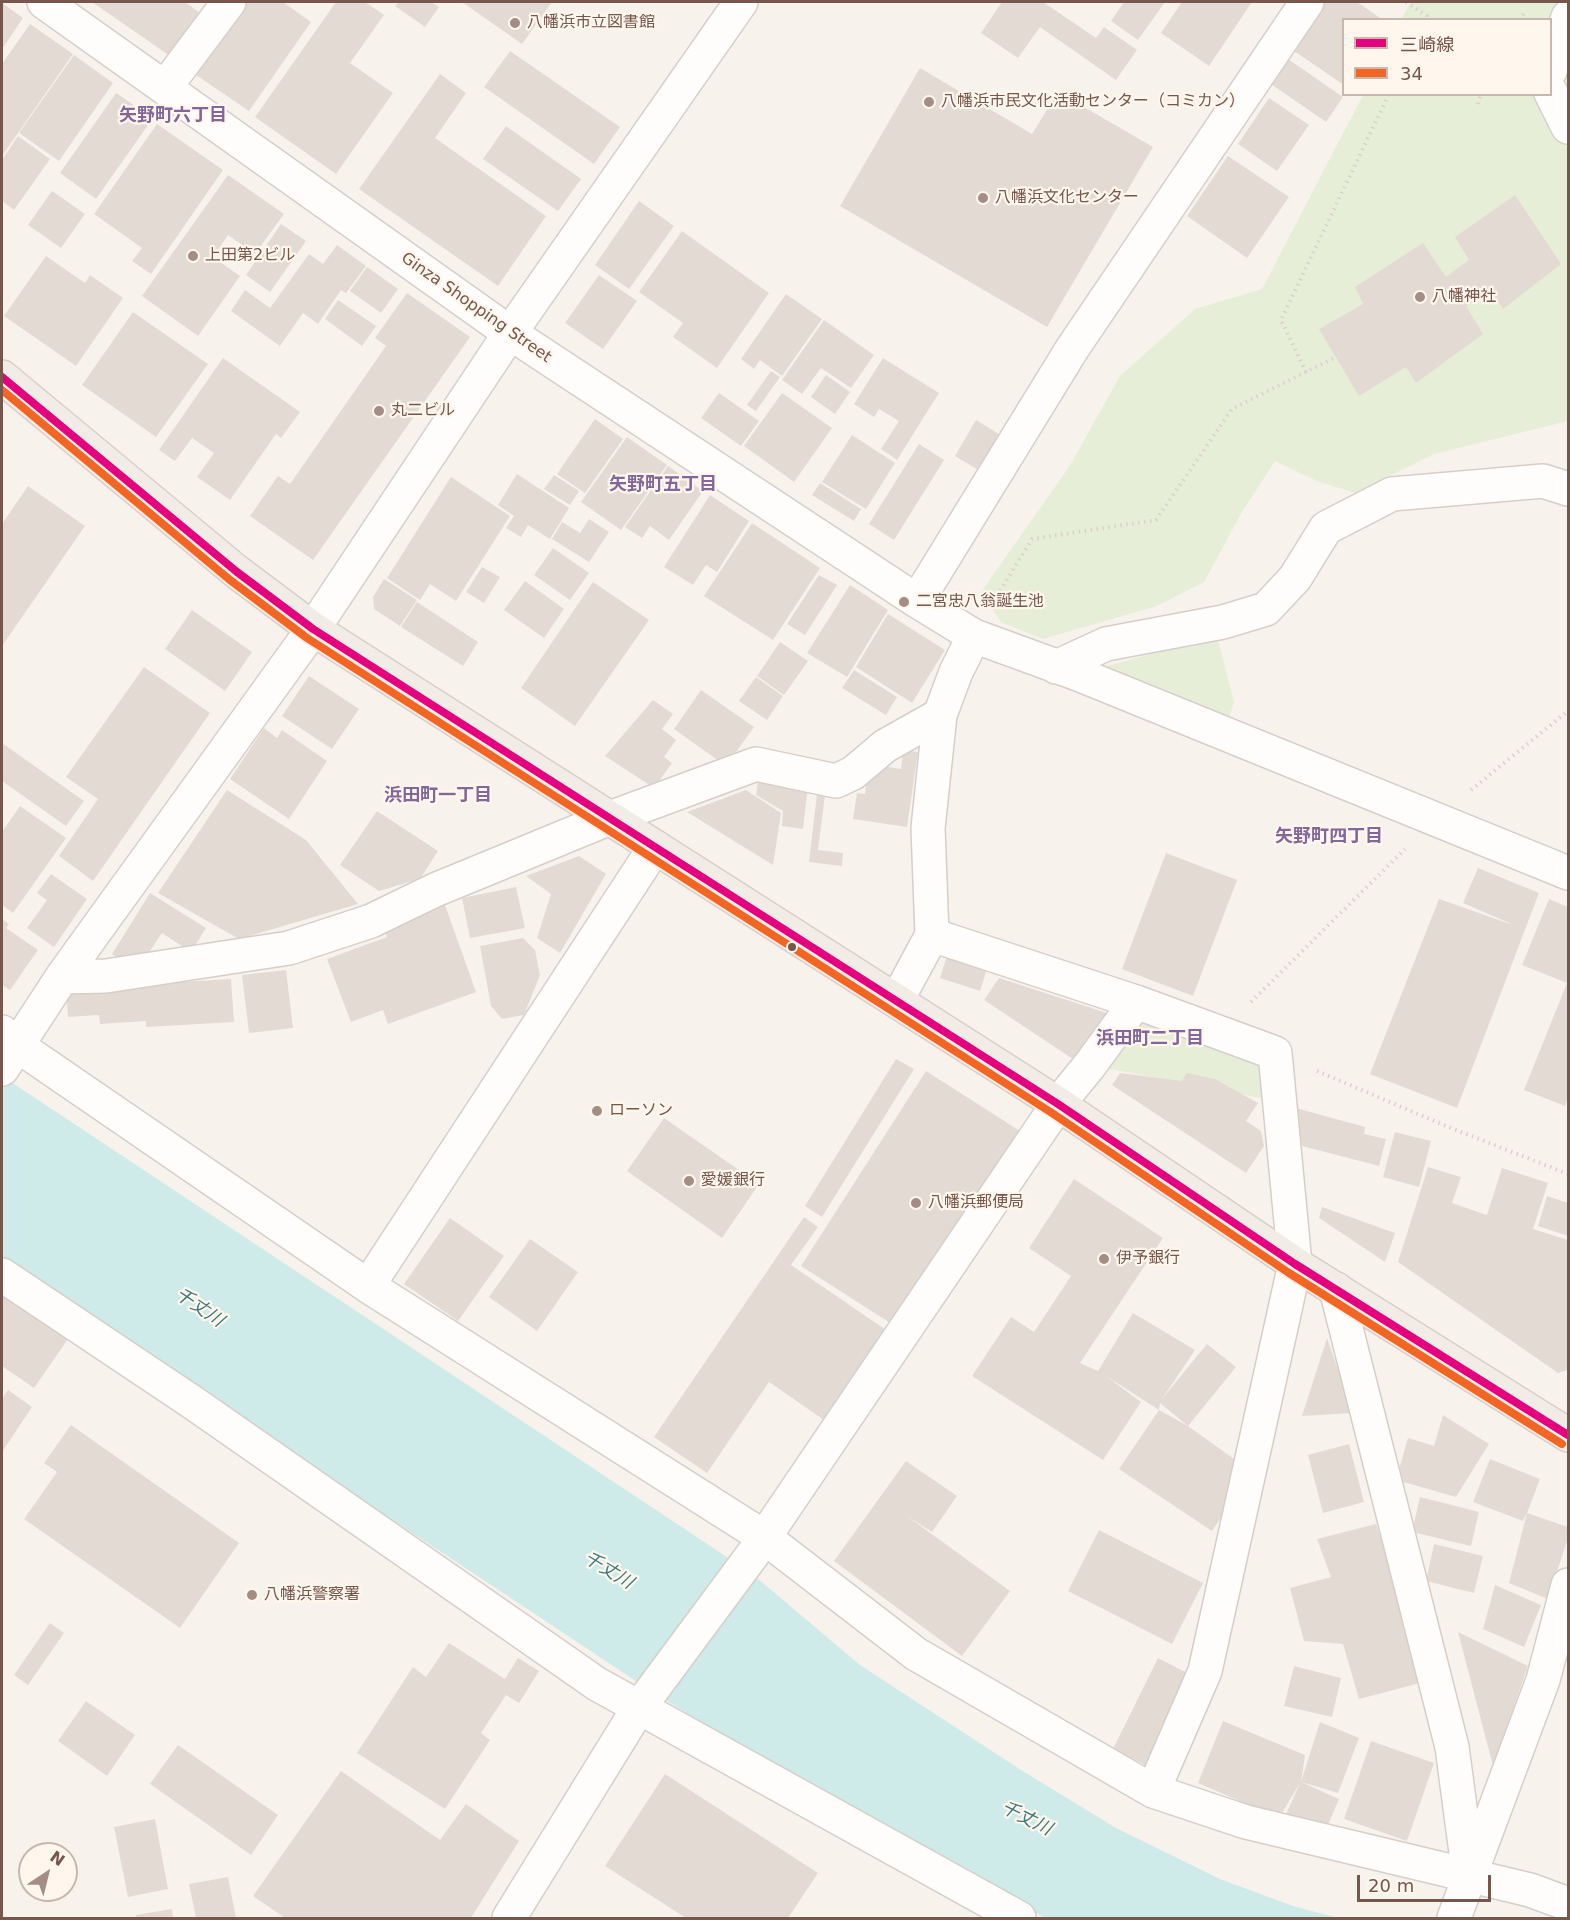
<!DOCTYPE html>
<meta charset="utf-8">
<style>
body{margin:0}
#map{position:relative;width:1570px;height:1920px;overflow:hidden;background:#f8f2ed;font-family:"DejaVu Sans","Noto Sans JP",sans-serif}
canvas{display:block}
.frame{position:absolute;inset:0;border:3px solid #77564b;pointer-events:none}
.legend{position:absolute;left:1342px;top:18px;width:210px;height:78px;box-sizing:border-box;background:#fff7ee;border:2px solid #c9b7ad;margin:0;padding:8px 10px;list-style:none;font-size:18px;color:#77564b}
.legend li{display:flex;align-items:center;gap:12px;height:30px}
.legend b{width:30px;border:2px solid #c9b7ad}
.north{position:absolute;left:18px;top:1842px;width:60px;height:60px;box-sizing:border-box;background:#fff7ee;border:2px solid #c9b7ad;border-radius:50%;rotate:35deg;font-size:16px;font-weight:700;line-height:24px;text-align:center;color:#77564b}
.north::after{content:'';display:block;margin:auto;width:21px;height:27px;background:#a48d84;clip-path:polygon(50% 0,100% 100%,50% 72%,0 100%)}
.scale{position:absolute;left:1357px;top:1875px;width:134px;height:27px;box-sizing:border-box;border:3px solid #77564b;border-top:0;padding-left:8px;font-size:18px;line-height:21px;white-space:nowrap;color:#77564b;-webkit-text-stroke:4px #fff7ee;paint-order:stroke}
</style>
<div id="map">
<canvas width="1570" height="1920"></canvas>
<div class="frame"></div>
<ul class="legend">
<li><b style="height:8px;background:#e5007d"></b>三崎線</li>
<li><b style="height:8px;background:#f26522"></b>34</li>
</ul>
<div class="north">N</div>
<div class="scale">20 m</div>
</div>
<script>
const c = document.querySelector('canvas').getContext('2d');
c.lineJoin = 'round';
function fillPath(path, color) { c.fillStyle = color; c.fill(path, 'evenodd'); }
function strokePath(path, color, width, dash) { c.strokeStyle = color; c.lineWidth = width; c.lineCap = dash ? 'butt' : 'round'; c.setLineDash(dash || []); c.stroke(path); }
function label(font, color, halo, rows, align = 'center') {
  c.font = font + ' "DejaVu Sans","Noto Sans JP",sans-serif'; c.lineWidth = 4.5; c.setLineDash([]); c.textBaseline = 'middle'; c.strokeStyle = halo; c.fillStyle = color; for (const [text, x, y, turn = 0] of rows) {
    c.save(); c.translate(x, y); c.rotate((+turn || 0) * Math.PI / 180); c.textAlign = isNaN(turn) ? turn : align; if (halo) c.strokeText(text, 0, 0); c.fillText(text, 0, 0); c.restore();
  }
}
fillPath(new Path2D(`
 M 1411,2 L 1568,2 L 1568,421 L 1434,454 L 1355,493 L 1317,481 L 1275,461 L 1242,512 L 1204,582 L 1157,606 L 1043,639 L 1001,622 L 981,592 L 1069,467 L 1120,376 L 1195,309 L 1262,289 L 1363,95 L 1550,94 L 1550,20 L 1401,19 Z
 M 1217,636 L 1234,702 L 1225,732 L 1078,674 Z
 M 1136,1002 L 1275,1053 L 1281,1102 L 1090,1065 Z`), '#e7eed8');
fillPath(new Path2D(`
 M 2,1076 L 751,1573 L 860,1665 L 1021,1770 L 1116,1828 L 1220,1879 L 1293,1906 L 1338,1918 L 1045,1918 L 817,1792 L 657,1695 L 31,1280 L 2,1258 Z`), '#ceeae9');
fillPath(new Path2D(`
 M 92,2 L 185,2 L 200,13 L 170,56 Z
 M 247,2 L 283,2 L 311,22 L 249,111 L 196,75 Z
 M 336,2 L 365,2 L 384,15 L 350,63 L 393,93 L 336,174 L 255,117 Z
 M 399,2 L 431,2 L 439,7 L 425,27 L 395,6 Z
 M 462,2 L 552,2 L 522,44 Z
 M 1002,2 L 1043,2 L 1096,38 L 1104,27 L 1137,50 L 1116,80 L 1040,27 L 1018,58 L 981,33 Z
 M 1124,2 L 1165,2 L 1138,40 L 1111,21 Z
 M 1182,2 L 1252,2 L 1209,66 L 1161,33 Z
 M 1323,2 L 1357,2 L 1383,20 L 1344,20 L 1344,85 L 1291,49 Z
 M 2,3 L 23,18 L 2,49 Z
 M 30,24 L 73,54 L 2,156 L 2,64 Z
 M 510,51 L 620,127 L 594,164 L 484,87 Z
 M 74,55 L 113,83 L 59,161 L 19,133 Z
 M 1288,59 L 1343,97 L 1326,122 L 1271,84 Z
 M 920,68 L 1032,134 L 1058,92 L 1153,147 L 1047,327 L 840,206 Z
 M 440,74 L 466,93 L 435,138 L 546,216 L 498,286 L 359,189 Z
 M 116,93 L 153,118 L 96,199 L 60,173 Z
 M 1269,98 L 1309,125 L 1277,171 L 1238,144 Z
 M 157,124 L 223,170 L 151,274 L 132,261 L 142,248 L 94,214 Z
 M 506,126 L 581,179 L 558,211 L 483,159 Z
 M 18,136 L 50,159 L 14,210 L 2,201 L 2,160 Z
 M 1228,156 L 1289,197 L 1247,258 L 1187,216 Z
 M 228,175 L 284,214 L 255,254 L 228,235 L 213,257 L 240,276 L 198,336 L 142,296 Z
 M 52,191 L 85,214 L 61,248 L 28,225 Z
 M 1515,195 L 1561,264 L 1503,309 L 1490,289 L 1466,306 L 1483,334 L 1416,383 L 1406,367 L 1359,396 L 1319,329 L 1363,304 L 1355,287 L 1423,243 L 1446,277 L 1469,260 L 1455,237 Z
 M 639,201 L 674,226 L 629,289 L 595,265 Z
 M 281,224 L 306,241 L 270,292 L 246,275 Z
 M 682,231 L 769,293 L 717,368 L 673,337 L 683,323 L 639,292 Z
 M 337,245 L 366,266 L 346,293 L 341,290 L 318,324 L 303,313 L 280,346 L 231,311 L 245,290 L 270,308 L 309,254 L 323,264 Z
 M 46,256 L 85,283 L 90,275 L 123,298 L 76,366 L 4,316 Z
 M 367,267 L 398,289 L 381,313 L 350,291 Z
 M 599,275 L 637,301 L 603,349 L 565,323 Z
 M 407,293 L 470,337 L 313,560 L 250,516 L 278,476 L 290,484 L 386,346 L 375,338 Z
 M 786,294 L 822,319 L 782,376 L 760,360 L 754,369 L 741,359 Z
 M 338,300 L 376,326 L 362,346 L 325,319 Z
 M 133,312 L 208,364 L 156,437 L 82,385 Z
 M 824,320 L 874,355 L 851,388 L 821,368 L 802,394 L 782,380 Z
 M 223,358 L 300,412 L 281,438 L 276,434 L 230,500 L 197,477 L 214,453 L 192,438 L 175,461 L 159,450 Z
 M 883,358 L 939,393 L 897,460 L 881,449 L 899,421 L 879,409 L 874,417 L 854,404 Z
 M 771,371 L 780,377 L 756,411 L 747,405 Z
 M 826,375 L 850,392 L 835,414 L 811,397 Z
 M 719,393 L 759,421 L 741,446 L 701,418 Z
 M 782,393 L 832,428 L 794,482 L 744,446 Z
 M 595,419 L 623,439 L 585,493 L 557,474 Z
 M 976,420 L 1007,439 L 985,474 L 955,456 Z
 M 852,435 L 895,463 L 866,509 L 822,482 Z
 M 627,437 L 667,465 L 621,530 L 581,502 Z
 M 919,444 L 944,460 L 894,540 L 869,524 Z
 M 668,466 L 703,491 L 669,540 L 650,526 L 642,538 L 625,527 Z
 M 517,474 L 569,508 L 550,539 L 528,525 L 521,537 L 506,528 L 514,516 L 498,505 Z
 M 554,475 L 579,491 L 570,505 L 544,489 Z
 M 451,477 L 510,516 L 456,601 L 430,584 L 420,600 L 387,578 Z
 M 820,483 L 861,509 L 854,521 L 812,495 Z
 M 28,486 L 85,526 L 2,646 L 2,524 Z
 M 710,495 L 749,521 L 717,572 L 706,565 L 693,585 L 664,567 Z
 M 589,519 L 609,532 L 589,562 L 552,539 L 562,522 L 580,533 Z
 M 752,523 L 820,568 L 773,640 L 704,596 Z
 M 553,548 L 589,573 L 570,600 L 534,575 Z
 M 482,567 L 500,577 L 484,603 L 466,592 Z
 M 819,575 L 837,585 L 805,635 L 787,624 Z
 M 384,579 L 417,600 L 400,626 L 374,609 L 373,597 Z
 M 525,581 L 564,609 L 544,638 L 504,610 Z
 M 593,582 L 649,620 L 575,726 L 521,688 Z
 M 850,585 L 888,610 L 847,677 L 807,653 Z
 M 417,602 L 478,642 L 463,666 L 401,627 Z
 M 192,610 L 252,652 L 225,691 L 165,649 Z
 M 888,614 L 945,650 L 912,703 L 856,667 Z
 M 780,642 L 808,661 L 784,695 L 757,676 Z
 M 144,667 L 210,713 L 93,881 L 59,856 L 98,799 L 66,777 Z
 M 854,670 L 897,697 L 886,715 L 842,688 Z
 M 309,676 L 359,709 L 332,749 L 282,716 Z
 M 756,677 L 783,696 L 767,720 L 739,701 Z
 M 701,690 L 754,727 L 726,766 L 674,729 Z
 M 653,700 L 673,714 L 662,729 L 676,740 L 664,757 L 672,763 L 654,788 L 605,756 Z
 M 264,728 L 277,738 L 282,730 L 327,761 L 289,819 L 230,779 Z
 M 2,743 L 84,801 L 66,826 L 2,781 Z
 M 903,750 L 918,752 L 907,827 L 853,819 L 857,793 L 865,794 L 867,777 L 873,777 L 876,765 L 901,769 Z
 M 758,780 L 808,786 L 803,829 L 782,826 L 783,811 L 756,795 Z
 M 227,790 L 306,840 L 358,904 L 239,939 L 158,893 Z
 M 746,790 L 781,813 L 773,865 L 687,812 Z
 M 817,794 L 825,795 L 818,850 L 843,853 L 842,866 L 809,862 Z
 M 20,806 L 66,838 L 13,913 L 2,905 L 2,832 Z
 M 377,811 L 438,851 L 420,879 L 379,891 L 340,865 Z
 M 1166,853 L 1237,880 L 1193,996 L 1122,969 Z
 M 579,856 L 606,874 L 560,953 L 537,938 L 551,894 L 526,876 Z
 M 1478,868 L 1539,893 L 1457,1108 L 1370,1074 L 1439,899 L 1516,926 L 1463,903 Z
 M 51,874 L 87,899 L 54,947 L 27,928 L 47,900 L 37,893 Z
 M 516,887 L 525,928 L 470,938 L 462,898 Z
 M 150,893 L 206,928 L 191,952 L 162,933 L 148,954 L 119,959 L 112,954 Z
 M 1549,899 L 1568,907 L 1568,1097 L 1565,1106 L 1524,1090 L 1567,983 L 1522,965 Z
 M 445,905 L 476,992 L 388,1024 L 383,1010 L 351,1022 L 327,959 L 387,937 L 384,927 Z
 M 2,919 L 9,924 L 6,928 L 38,950 L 10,990 L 2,985 Z
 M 523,938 L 535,950 L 540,975 L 524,1015 L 502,1019 L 491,1006 L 480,946 Z
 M 947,956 L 987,969 L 980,991 L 940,978 Z
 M 286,970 L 293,1028 L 249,1033 L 242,975 Z
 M 999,978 L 1107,1013 L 1076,1061 L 984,1000 Z
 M 231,979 L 234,1022 L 146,1027 L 146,1021 L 100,1024 L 99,1015 L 68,1017 L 66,989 Z
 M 896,1059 L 914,1069 L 822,1217 L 805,1206 Z
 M 926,1071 L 1020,1131 L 895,1326 L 801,1266 Z
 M 1120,1073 L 1182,1081 L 1187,1073 L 1215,1079 L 1258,1103 L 1246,1121 L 1261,1131 L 1264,1146 L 1246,1173 L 1112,1085 Z
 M 1296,1108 L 1365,1127 L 1364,1134 L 1386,1139 L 1379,1166 L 1302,1146 Z
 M 664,1118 L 759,1184 L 722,1238 L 627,1171 Z
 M 1395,1132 L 1431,1141 L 1419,1187 L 1383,1177 Z
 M 1428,1167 L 1461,1177 L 1452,1203 L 1487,1215 L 1502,1168 L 1548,1183 L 1533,1229 L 1568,1240 L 1568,1370 L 1558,1373 L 1398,1262 Z
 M 1074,1179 L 1163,1238 L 1080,1363 L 1098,1371 L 1133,1313 L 1195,1350 L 1162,1399 L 1207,1344 L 1236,1367 L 1188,1426 L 1252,1472 L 1212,1531 L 1119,1469 L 1159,1410 L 1188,1426 L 1160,1403 L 1159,1410 L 1106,1376 L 1141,1402 L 1103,1460 L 972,1376 L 1011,1317 L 1034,1332 L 1071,1276 L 1029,1248 Z
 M 1547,1196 L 1568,1203 L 1568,1236 L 1538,1226 Z
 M 1322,1207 L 1395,1233 L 1385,1262 L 1319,1218 Z
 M 804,1217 L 818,1227 L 791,1265 L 889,1332 L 827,1422 L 769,1382 L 707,1473 L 654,1437 Z
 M 450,1218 L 504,1256 L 458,1321 L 404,1284 Z
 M 530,1239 L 578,1272 L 537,1331 L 489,1297 Z
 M 2,1293 L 68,1339 L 34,1388 L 2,1366 Z
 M 1327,1338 L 1353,1413 L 1302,1416 Z
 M 8,1390 L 32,1407 L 2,1452 L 2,1399 Z
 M 1443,1415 L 1489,1444 L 1456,1497 L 1396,1480 L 1408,1438 L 1434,1446 Z
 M 71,1425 L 239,1543 L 180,1628 L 24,1519 L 57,1472 L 44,1463 Z
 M 1349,1444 L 1364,1502 L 1323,1513 L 1308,1455 Z
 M 1490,1459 L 1540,1479 L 1527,1513 L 1568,1527 L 1568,1538 L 1548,1599 L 1509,1583 L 1527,1513 L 1523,1521 L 1473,1502 Z
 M 906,1461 L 957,1496 L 932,1532 L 907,1516 L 1010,1591 L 962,1656 L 834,1561 Z
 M 1420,1497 L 1479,1512 L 1471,1546 L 1412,1532 Z
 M 1376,1524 L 1394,1573 L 1424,1682 L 1359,1699 L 1343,1644 L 1304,1641 L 1290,1588 L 1331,1577 L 1317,1539 Z
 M 1099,1530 L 1203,1583 L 1172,1644 L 1068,1591 Z
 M 1434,1544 L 1483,1556 L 1474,1593 L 1426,1581 Z
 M 1495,1585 L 1541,1605 L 1524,1647 L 1483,1629 Z
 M 50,1623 L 64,1633 L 28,1685 L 14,1675 Z
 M 1458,1632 L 1528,1666 L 1493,1766 Z
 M 449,1643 L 505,1679 L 518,1658 L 539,1671 L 519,1703 L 506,1695 L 481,1733 L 490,1740 L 445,1809 L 357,1753 L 413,1667 L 426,1677 Z
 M 1158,1658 L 1197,1678 L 1152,1768 L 1113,1749 Z
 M 1294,1666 L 1341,1678 L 1332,1717 L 1284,1706 Z
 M 86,1701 L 135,1735 L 107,1776 L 58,1741 Z
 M 1223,1721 L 1305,1755 L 1301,1782 L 1320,1722 L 1359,1738 L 1338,1793 L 1301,1782 L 1339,1799 L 1322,1839 L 1283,1821 L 1300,1783 L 1279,1818 L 1198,1783 Z
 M 1371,1741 L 1434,1763 L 1407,1841 L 1344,1819 Z
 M 178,1745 L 278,1815 L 251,1855 L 150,1784 Z
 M 341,1771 L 440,1840 L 466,1804 L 519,1841 L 471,1918 L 285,1918 L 253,1896 Z
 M 665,1774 L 818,1873 L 788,1918 L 686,1918 L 605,1866 Z
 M 155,1819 L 168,1889 L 128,1897 L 114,1827 Z
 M 228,1877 L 236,1918 L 196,1918 L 189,1884 Z
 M 172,1909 L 173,1918 L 136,1918 L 136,1915 Z`), '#e4dad4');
const street = new Path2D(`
 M 44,2 L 510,333 L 917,601 L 974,636 L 1078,674 L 1568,873
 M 1550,71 L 1568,17
 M 166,86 L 229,2
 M 1550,91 L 1568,127
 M 917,601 L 1072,349 L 1307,2
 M 1056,667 L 1106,644 L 1223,622 L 1266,609 L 1295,578 L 1326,528 L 1392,494 L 1543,481 L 1568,489
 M 932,935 L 1136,1002 L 1275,1053 L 1295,1264 L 1205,1671 L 1153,1791
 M 62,977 L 106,976 L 289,948 L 371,921 L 435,890 L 610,818 L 756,764 L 836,781 L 853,773 L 885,746 L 940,715
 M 897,1000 L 932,935 L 928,828 L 940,715 L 956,672 L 974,636
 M 2,1032 L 18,1046 L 368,1286 L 764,1537 L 916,1654 L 1153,1791 L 1246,1822 L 1530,1890 L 1568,1904
 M 2,1069 L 62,977 L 313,629 L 510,333 L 741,2
 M 2,1275 L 192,1402 L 597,1684 L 1019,1918
 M 368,1286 L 655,847
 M 1336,1289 L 1452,1747 L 1469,1875
 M 509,1918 L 638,1709 L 753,1554 L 1058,1104 L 1090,1065 L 1136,1002
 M 1454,1918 L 1543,1680 L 1568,1585`);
const primary = new Path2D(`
 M 2,377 L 237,572 L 313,629 L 1058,1104 L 1295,1264 L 1568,1435`);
strokePath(street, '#d6ceca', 36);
strokePath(primary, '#d9cfca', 36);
strokePath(new Path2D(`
 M 1406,2 L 1427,16 L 1425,20
 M 1519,20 L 1526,11
 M 1478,104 L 1481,94
 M 1306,372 L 1281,320 L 1389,94
 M 994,601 L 1032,539 L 1156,520 L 1232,409 L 1336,357
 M 1471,790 L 1568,711
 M 1251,1002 L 1405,849
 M 1317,1071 L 1446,1126 L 1568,1174`), '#dad1cf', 4, [1.5, 4.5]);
strokePath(street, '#fefdfc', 33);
strokePath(primary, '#f2ece6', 33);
strokePath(new Path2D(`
 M 2,377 L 237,572 L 313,629 L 1058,1104 L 1295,1264 L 1568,1435`), '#e5007d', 8);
strokePath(new Path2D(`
 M 2,390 L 230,580 L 307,638 L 1052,1113 L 1289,1273 L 1562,1444`), '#f26522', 8);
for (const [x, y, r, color] of [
 [515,23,6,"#a48d84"],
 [929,102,6,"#a48d84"],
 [983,198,6,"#a48d84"],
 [193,256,6,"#a48d84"],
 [1420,297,6,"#a48d84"],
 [379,411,6,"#a48d84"],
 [904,602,6,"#a48d84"],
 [792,947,5,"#77564b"],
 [597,1111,6,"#a48d84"],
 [689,1181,6,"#a48d84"],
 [916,1203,6,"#a48d84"],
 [1104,1259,6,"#a48d84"],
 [252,1595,6,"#a48d84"]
]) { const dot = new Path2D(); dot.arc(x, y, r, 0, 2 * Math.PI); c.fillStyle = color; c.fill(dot); strokePath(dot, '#fff7ee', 2); }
label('16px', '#77564b', '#fff7ee', [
 ["八幡浜市立図書館",527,23],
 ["八幡浜市民文化活動センター（コミカン）",941,102],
 ["八幡浜文化センター",995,198],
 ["上田第2ビル",205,256],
 ["八幡神社",1432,297],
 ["丸二ビル",391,411],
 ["二宮忠八翁誕生池",916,602],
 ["ローソン",609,1111],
 ["愛媛銀行",701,1181],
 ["八幡浜郵便局",928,1203],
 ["伊予銀行",1116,1259],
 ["八幡浜警察署",264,1595]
], 'left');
label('16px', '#77564b', '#fff7ee', [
 ["Ginza Shopping Street",476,308,35]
]);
label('bold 18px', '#83679a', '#fff7ee', [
 ["矢野町六丁目",173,116],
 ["矢野町五丁目",663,485],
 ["浜田町一丁目",438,796],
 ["矢野町四丁目",1329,837],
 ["浜田町二丁目",1150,1039]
]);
label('italic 18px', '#3e797c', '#fff7ee', [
 ["千丈川",199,1308,34],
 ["千丈川",608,1571,31],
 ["千丈川",1026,1819,26]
]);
</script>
